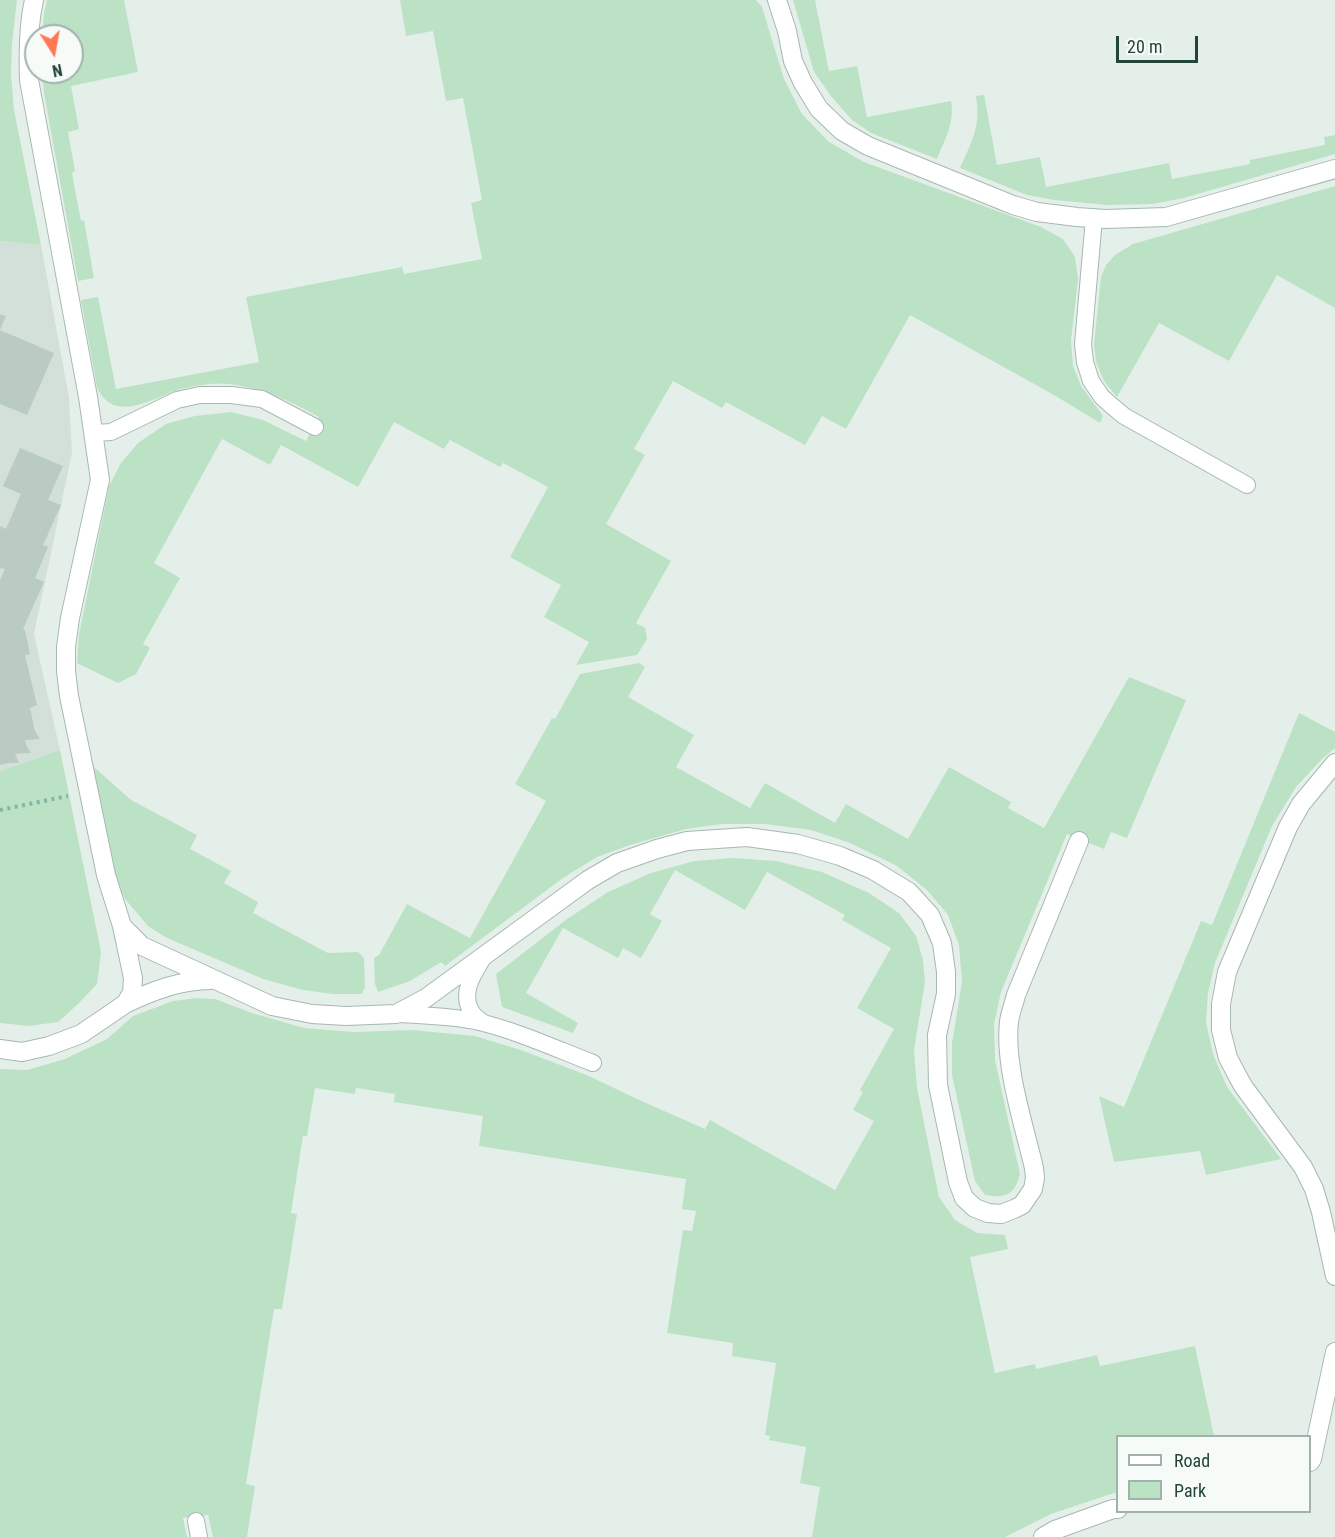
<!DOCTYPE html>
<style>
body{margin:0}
#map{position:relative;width:1335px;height:1537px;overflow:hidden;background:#e5efea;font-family:"Roboto Condensed",sans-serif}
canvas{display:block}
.legend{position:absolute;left:1116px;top:1435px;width:195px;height:78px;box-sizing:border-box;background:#f6fbf8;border:2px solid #a1b2ac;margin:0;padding:8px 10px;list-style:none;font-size:18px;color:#224439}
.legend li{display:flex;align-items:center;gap:12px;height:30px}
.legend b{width:30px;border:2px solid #a1b2ac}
.north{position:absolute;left:24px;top:24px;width:60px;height:60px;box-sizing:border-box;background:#f6fbf8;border:2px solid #a1b2ac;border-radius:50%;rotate:169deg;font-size:16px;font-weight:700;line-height:24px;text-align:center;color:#224439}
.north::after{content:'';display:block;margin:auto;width:21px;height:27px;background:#ff7854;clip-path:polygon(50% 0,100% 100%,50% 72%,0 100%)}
.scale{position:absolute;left:1116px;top:36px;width:82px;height:27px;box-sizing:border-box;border:3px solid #224439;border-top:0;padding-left:8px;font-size:18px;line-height:21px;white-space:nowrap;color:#224439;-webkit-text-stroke:4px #f6fbf8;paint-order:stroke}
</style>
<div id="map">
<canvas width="1335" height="1537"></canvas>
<ul class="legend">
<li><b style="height:8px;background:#fff"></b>Road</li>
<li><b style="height:16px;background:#bce2c5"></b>Park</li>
</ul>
<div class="north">N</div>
<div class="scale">20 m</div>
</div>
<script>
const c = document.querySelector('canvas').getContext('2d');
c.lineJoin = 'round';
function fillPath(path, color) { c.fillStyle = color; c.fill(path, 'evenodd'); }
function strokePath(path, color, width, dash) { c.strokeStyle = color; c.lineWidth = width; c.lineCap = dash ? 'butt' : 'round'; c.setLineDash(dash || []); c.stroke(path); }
fillPath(new Path2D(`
 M 0,241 L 41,245 L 69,398 L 72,453 L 34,634 L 60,750 L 0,771 Z`), '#d3e0d9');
fillPath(new Path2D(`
 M 0,0 L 17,0 L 12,44 L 11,74 L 14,110 L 41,245 L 0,241 Z
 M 47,0 L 124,0 L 138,72 L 71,86 L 79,129 L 68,132 L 75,171 L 72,173 L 81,221 L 84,220 L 94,278 L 78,281 L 44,93 L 42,72 L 72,72 L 72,36 L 42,36 L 44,13 Z
 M 400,0 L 756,0 L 762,7 L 784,79 L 802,114 L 829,142 L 864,162 L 1041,227 L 1063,239 L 1075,257 L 1078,279 L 1071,341 L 1073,366 L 1081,386 L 1103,416 L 1100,423 L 1054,395 L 910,315 L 846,429 L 822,416 L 805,445 L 726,402 L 722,408 L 673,381 L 634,449 L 645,455 L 606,524 L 671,561 L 636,623 L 645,628 L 647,639 L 637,655 L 576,665 L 589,642 L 544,617 L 561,585 L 510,557 L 548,487 L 503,463 L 500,467 L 450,440 L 444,449 L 394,422 L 358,487 L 281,445 L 270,465 L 222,439 L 154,563 L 180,578 L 143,644 L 150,648 L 136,674 L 118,683 L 77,663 L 79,635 L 109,486 L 121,463 L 138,443 L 166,424 L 195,416 L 231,412 L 263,420 L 306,441 L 319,417 C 291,401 262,388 229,384 C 213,382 193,386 178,390 C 153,398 113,425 97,387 L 81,300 L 98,297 L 116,389 L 259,362 L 246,297 L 402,267 L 404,274 L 482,259 L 471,203 L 482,200 L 463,98 L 446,101 L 433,31 L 406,36 Z
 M 793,0 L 815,0 L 829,71 L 857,66 L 867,117 L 951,101 C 955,124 945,138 937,159 L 871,133 L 852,120 L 831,96 L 814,72 Z
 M 984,95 L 997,165 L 1040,157 L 1046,187 L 1169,163 L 1172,179 L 1250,164 L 1250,160 L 1325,145 L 1324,137 L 1335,135 L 1335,154 L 1184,198 L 1153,204 L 1107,205 L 1054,200 L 1027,195 L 960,168 C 972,141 981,126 976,96 Z
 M 1335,186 L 1335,308 L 1277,275 L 1229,361 L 1159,323 L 1117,397 L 1104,381 L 1096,362 L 1094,344 L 1101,277 L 1106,265 L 1115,255 L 1133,244 Z
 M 639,663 L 645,667 L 628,697 L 694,735 L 676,767 L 750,808 L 765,783 L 835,823 L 846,804 L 908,839 L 949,767 L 1011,802 L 1008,808 L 1044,828 L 1129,677 L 1186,700 L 1127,838 L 1111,832 L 1104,849 L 1067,834 L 1001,992 L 994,1024 L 995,1060 L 1020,1174 C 1015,1194 1006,1199 985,1195 L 975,1181 L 952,1075 L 952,1043 L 962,982 L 959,945 L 948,915 L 927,890 L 897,866 L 850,843 L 811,830 L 765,824 L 722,824 L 686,829 L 630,845 L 597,857 L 563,878 L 445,966 L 441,962 L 410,981 L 378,992 L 375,984 L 374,958 L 379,955 L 407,904 L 470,938 L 546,801 L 515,784 L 552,718 L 555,719 L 580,674 Z
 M 1299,713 L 1335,732 L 1335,748 L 1322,759 L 1296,787 L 1272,826 L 1215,963 L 1208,993 L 1206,1022 L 1213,1054 L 1227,1087 L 1281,1159 L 1206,1175 L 1200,1151 L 1114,1162 L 1099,1096 L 1124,1107 L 1201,921 L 1212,925 Z
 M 60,750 L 101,952 L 97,984 L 78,1004 L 58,1022 L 29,1026 L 0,1023 L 0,771 Z
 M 94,767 L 131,800 L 197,835 L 190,849 L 231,871 L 224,883 L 258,902 L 253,913 L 328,953 L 358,952 L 364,958 L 365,987 L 362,994 L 332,994 L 303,990 L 263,979 L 167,938 L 148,926 L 125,899 L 115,879 L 108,858 Z
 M 733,858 L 776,861 L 822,872 L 869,893 L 899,913 L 916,936 L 923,960 L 925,982 L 914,1050 L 917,1088 L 939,1197 L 955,1220 L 977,1233 L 1005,1235 L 1008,1249 L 970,1257 L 995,1373 L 1035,1364 L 1036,1369 L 1097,1355 L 1100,1366 L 1195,1346 L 1214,1436 L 1118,1436 L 1117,1492 L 1051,1514 L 1005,1537 L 812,1537 L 820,1487 L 800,1483 L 806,1447 L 769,1440 L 770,1436 L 765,1435 L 776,1363 L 732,1356 L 733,1343 L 667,1333 L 683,1230 L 692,1231 L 696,1211 L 682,1209 L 686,1179 L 479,1146 L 483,1116 L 394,1102 L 395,1094 L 356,1088 L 355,1094 L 315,1088 L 307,1136 L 303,1136 L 291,1213 L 297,1214 L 282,1309 L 274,1309 L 246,1484 L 255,1486 L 247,1537 L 213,1537 L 208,1515 L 183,1518 L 187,1537 L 0,1537 L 0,1069 L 27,1070 L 65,1059 L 107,1039 L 133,1016 L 173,1001 L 196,998 L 215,999 L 252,1013 L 304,1028 L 354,1032 L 412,1030 L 475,1036 L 521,1050 L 589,1076 L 637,1099 L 705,1129 L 710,1120 L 835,1190 L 874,1121 L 853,1110 L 863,1092 L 860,1090 L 894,1029 L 857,1008 L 891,948 L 842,920 L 845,915 L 767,872 L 745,910 L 675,870 L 650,914 L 662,921 L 641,958 L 623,948 L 618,958 L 563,928 L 526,993 L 578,1023 L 573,1033 L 502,1007 L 496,974 L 567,919 L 608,892 L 651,873 L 676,866 L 694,861 Z`), '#bce2c5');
fillPath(new Path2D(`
 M 0,314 L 6,316 L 0,330 L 54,353 L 27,415 L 0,404 Z
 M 20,448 L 63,466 L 48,500 L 61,505 L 43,545 L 48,547 L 35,578 L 44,582 L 23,629 L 25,630 L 30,654 L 25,655 L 37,705 L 30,708 L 35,731 L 40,739 L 25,740 L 27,747 L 31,753 L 15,754 L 19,763 L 9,763 L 0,765 L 0,580 L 5,569 L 0,568 L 0,526 L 6,529 L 21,494 L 3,486 Z`), '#bacbc3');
const service = new Path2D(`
 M 1094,218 L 1083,344 L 1085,362 L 1091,381 L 1102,397 L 1112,406 L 1124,416 L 1247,485
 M 94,433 L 111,432 L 177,400 L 200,395 L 231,395 L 262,399 L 315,427
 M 483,958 C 473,974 459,995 473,1014 C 475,1017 481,1021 484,1023
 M 396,1014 C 422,1015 449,1016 475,1021 C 515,1030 554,1048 593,1063
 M 196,1521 L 199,1537`);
const minor = new Path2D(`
 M 34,0 C 28,26 28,53 29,80 L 88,397 L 100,480 L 70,618 L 66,647 L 66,671 L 69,696 L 106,875 L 122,926 L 142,946 L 272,1006 L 312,1014 L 346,1016 L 396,1014 L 426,998 L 588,880 L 617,863 L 657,849 L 687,841 L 747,837 L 798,844 L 840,856 L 873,870 L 909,892 L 930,915 L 942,943 L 946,972 L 946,994 L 937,1035 L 938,1085 L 958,1182 L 964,1198 L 975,1208 L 988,1213 L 1001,1214 L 1014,1209 L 1022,1205 L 1033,1189 L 1035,1178 L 1034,1168 C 1024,1125 1004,1065 1009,1022 C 1010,1013 1014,1004 1016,995 L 1079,841
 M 777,0 L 787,31 L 793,61 L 803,83 L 819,109 L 842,131 L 868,146 L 1013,205 L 1037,212 L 1077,217 L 1105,219 L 1166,217 L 1335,169
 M 1335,763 L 1301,804 L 1288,827 L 1227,972 L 1221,1004 L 1221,1030 L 1228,1058 L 1243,1086 L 1303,1167 L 1314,1189 L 1321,1212 L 1335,1276
 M 125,1004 C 152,991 180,980 211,980
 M 0,1049 L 22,1052 L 49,1046 L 81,1034 L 125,1004 L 132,993 L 133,978 L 122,926
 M 1310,1462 L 1312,1459 L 1335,1352
 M 1043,1537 L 1055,1530 L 1113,1509 L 1118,1509`);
strokePath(service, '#a7b8b1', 18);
strokePath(minor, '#a7b8b1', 20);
strokePath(new Path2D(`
 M 0,810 L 68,796`), '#82b6a4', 4, [3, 4.5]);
strokePath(service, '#fff', 16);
strokePath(minor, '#fff', 18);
</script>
